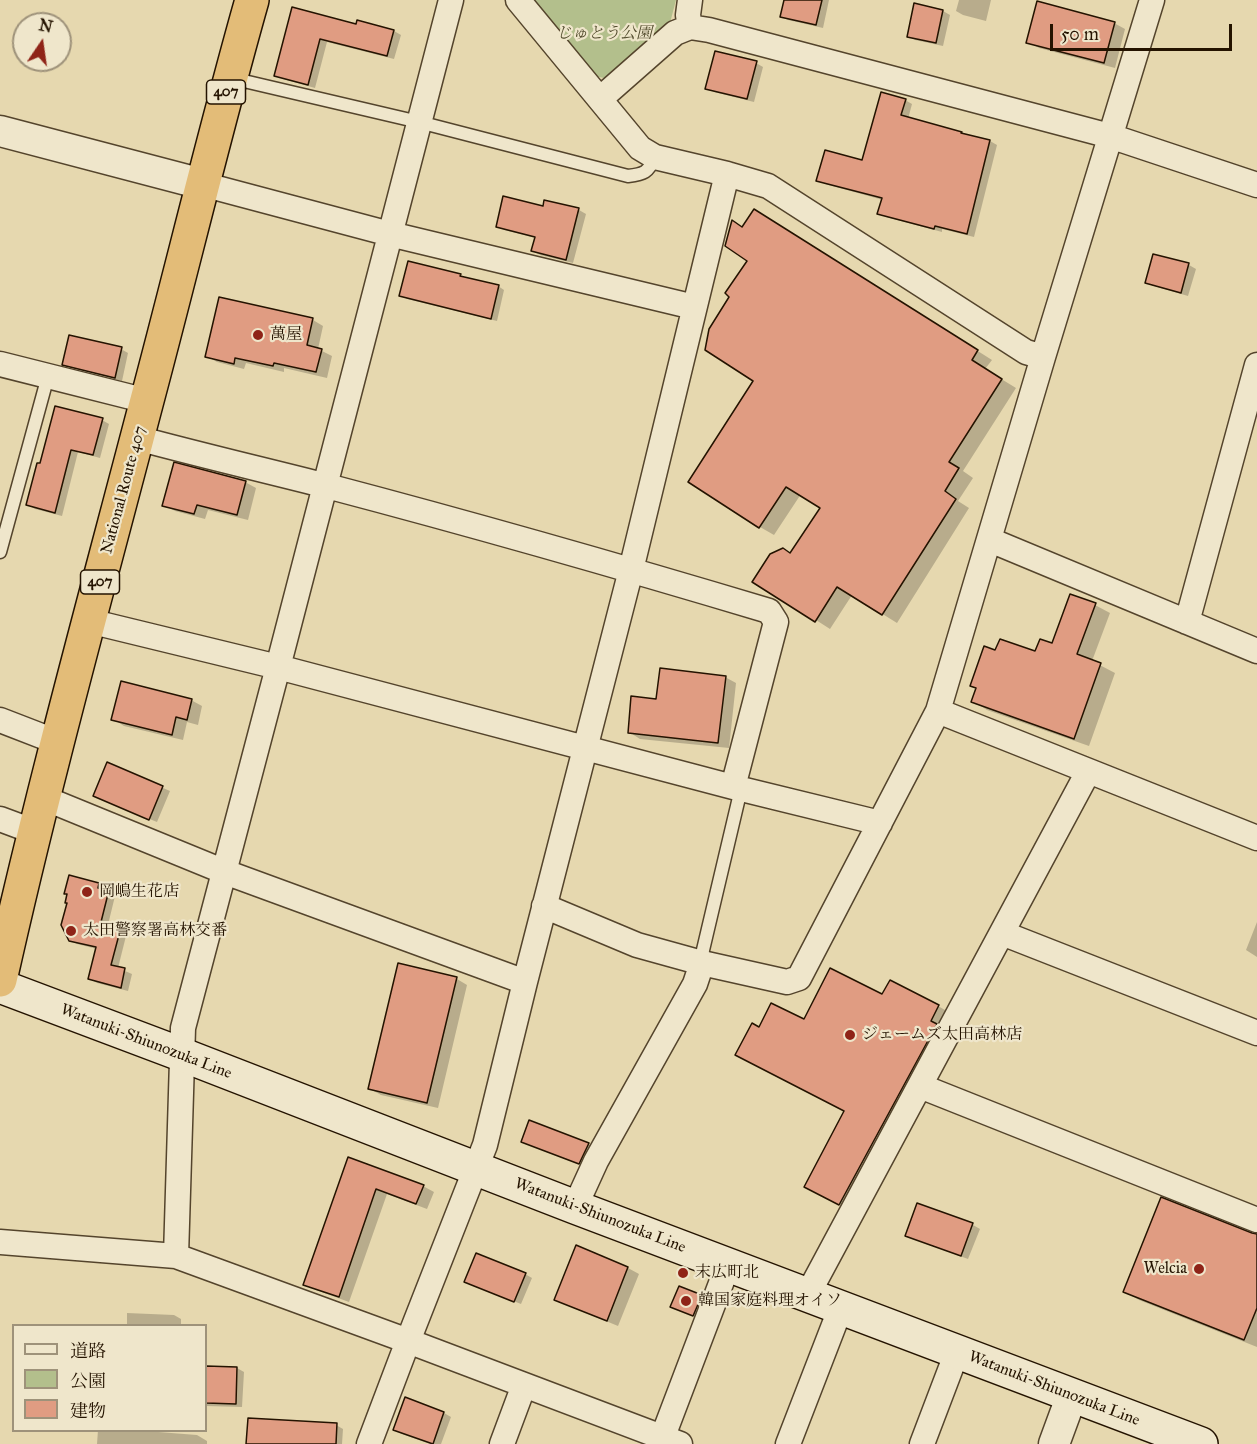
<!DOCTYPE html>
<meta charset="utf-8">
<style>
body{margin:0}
#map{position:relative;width:1257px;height:1444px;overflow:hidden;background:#e6d8af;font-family:"IM FELL Great Primer","Noto Serif JP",serif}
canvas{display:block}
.legend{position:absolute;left:12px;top:1324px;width:195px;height:108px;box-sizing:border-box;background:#efe6cb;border:2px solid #9e927a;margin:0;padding:8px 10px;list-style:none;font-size:18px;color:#241300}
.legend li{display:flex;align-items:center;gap:12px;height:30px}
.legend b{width:30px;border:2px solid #9e927a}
.north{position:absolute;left:12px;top:12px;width:60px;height:60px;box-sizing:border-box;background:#efe6cb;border:2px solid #9e927a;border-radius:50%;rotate:13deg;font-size:16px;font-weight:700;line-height:24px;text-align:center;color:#241300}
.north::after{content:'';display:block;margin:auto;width:21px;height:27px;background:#8f2418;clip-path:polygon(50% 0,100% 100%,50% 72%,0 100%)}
.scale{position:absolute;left:1050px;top:24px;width:182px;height:27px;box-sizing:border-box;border:3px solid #241300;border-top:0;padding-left:8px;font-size:18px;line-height:21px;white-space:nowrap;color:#241300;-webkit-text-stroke:4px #efe6cb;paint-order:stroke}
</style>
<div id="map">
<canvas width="1257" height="1444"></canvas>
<ul class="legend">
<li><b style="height:8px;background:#efe6cb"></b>道路</li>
<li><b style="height:16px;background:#b3bf8c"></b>公園</li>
<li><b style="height:16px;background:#e09c82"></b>建物</li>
</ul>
<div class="north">N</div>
<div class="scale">50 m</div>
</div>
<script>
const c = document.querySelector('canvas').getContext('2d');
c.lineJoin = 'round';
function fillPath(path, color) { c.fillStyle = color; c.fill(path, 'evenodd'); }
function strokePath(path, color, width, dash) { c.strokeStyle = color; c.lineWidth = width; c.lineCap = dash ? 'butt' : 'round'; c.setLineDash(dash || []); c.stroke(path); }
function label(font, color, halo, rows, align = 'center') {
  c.font = font + ' "IM FELL Great Primer","Noto Serif JP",serif'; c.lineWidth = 4.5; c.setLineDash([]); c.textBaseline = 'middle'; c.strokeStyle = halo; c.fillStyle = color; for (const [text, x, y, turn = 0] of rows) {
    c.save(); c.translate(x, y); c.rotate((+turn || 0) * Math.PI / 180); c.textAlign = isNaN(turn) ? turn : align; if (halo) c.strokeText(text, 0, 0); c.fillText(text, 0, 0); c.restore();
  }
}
fillPath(new Path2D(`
 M 534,0 L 676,0 L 670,23 L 604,78 L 594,76 Z`), '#b3bf8c');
fillPath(new Path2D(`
 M 785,0 L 829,0 L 823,28 L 788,20 L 781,16 Z
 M 959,0 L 991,0 L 986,21 L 963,15 L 956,11 Z
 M 916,5 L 943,11 L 950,15 L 943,46 L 915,40 L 908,36 Z
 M 293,9 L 357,25 L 394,31 L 401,35 L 394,59 L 327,42 L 315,88 L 283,79 L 276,75 Z
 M 1114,23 L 1125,29 L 1115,68 L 1039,48 L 1028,42 Z
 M 756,63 L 763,67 L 754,102 L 714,92 L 707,88 Z
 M 905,100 L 912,104 L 908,119 L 965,135 L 990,141 L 997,145 L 974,237 L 942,229 L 942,232 L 886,217 L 879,213 L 883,200 L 825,184 L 818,180 L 863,162 Z
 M 545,202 L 579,210 L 586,214 L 573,263 L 540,255 L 533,251 L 536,238 L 504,230 L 497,226 L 544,208 Z
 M 769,219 L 992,360 L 985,369 L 1016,388 L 963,471 L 973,478 L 958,501 L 969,508 L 897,623 L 852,595 L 830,629 L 816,620 L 791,554 L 822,507 L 801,494 L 774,535 L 760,527 L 755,381 L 731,297 L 749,260 L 743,228 Z
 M 1154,255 L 1189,265 L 1196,269 L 1188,296 L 1154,286 L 1147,282 Z
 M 460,276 L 466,279 L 498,286 L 504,290 L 497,321 L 407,299 L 401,295 Z
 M 313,320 L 323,326 L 318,349 L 332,356 L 327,378 L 284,368 L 284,372 L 246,363 L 244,369 L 217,362 L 206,356 Z
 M 121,349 L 128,353 L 122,381 L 71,368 L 64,364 Z
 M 102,420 L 109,424 L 100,458 L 78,452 L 62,516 L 35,509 L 28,505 L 38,464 Z
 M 245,482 L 256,488 L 248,520 L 208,510 L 205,519 L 175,511 L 164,505 Z
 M 1095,605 L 1110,613 L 1092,661 L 1115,673 L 1089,746 L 987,710 L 973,701 L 977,689 L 971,685 L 996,652 L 1036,653 L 1053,645 Z
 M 725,677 L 736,683 L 729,748 L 640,739 L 629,732 L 658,700 Z
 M 191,700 L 202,706 L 198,725 L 187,722 L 183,740 L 124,726 L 113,719 Z
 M 108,764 L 170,791 L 157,822 L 102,800 Z
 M 98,884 L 105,888 L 105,891 L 115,896 L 107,929 L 119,932 L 126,936 L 118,968 L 132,974 L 128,991 L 97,983 L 90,979 L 97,949 L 77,944 L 70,940 Z
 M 1257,922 L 1257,957 L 1246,950 Z
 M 399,965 L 457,979 L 467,985 L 438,1108 L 381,1095 L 370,1089 Z
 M 883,996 L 938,1006 L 952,1014 L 854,1212 L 820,1194 L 846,1111 L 760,1029 L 805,1021 Z
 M 523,1141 L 588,1144 L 595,1148 L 586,1167 L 529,1145 Z
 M 348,1159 L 423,1186 L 434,1192 L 427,1209 L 387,1194 L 349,1302 L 316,1290 L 305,1284 Z
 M 918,1205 L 973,1225 L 980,1229 L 968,1259 L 914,1239 Z
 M 1257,1235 L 1257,1347 L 1139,1300 L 1125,1292 Z
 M 577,1247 L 628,1268 L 639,1274 L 618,1326 L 567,1305 L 556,1299 Z
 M 525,1274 L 532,1278 L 521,1304 L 473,1285 Z
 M 701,1296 L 704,1298 L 696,1317 L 675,1308 Z
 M 127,1313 L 174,1315 L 181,1319 L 181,1326 L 127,1326 Z
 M 206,1367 L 237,1368 L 244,1372 L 242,1407 L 206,1406 Z
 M 406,1399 L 444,1413 L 451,1417 L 441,1444 L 430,1444 L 402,1434 L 395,1430 Z
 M 336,1425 L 343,1429 L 342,1444 L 248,1444 Z
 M 98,1430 L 133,1430 L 197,1435 L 207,1441 L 207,1444 L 97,1444 Z`), '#0003');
const building = new Path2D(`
 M 784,0 L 822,0 L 816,25 L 780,17 Z
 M 1037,1 L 1115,22 L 1104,63 L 1026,43 Z
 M 914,3 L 943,10 L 936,43 L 907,37 Z
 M 292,7 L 356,24 L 357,20 L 394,30 L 387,56 L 320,39 L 308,85 L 274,76 Z
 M 715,51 L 757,61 L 747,99 L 705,89 Z
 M 881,92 L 906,99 L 901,115 L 962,132 L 961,133 L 990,140 L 967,234 L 935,226 L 934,229 L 877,214 L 882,198 L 816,181 L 825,150 L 862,160 Z
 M 503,196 L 543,206 L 544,200 L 579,208 L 566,260 L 531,251 L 535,237 L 496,227 Z
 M 754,209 L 978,350 L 972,360 L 1002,379 L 949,462 L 959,468 L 945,491 L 956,499 L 882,615 L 837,587 L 815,622 L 752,582 L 770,554 L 783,548 L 790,553 L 820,508 L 786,487 L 759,528 L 688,482 L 753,381 L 705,350 L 709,329 L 729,297 L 725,293 L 747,261 L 725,246 L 732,220 L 742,227 Z
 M 1153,254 L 1189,263 L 1181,293 L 1145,283 Z
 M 408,261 L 461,274 L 460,276 L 499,285 L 491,319 L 399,296 Z
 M 219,297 L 313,318 L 307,345 L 322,349 L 316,372 L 274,363 L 273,366 L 235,358 L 234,364 L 205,357 Z
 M 69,335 L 122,347 L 115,378 L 62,365 Z
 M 55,406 L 103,418 L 93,455 L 71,450 L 55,513 L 26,505 L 37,463 L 40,463 Z
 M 174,462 L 246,481 L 237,515 L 197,505 L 194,514 L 162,506 Z
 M 1070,594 L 1096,603 L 1077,654 L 1101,663 L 1074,739 L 971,702 L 976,688 L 970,686 L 984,646 L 995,650 L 1000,639 L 1035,651 L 1040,639 L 1052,643 Z
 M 660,668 L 726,676 L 718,743 L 628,733 L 631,696 L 656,699 Z
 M 121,681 L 192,699 L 187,720 L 176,717 L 172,735 L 111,720 Z
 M 107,762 L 163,786 L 149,820 L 93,796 Z
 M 69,875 L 99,883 L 98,888 L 109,890 L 100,926 L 120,931 L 111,965 L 125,968 L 121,988 L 88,979 L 96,947 L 69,941 L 61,925 L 67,903 L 65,903 L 67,894 L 64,894 Z
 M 398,963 L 457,977 L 427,1103 L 368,1089 Z
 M 830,968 L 882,994 L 890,980 L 939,1005 L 931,1021 L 937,1024 L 839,1205 L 804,1187 L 844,1111 L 735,1055 L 752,1023 L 759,1027 L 771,1003 L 804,1019 Z
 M 529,1120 L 589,1143 L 579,1164 L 521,1142 Z
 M 348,1157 L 424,1185 L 416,1204 L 376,1189 L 339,1297 L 303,1285 Z
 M 1161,1197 L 1252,1233 L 1257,1234 L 1257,1308 L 1244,1340 L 1123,1292 Z
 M 917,1203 L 973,1223 L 961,1256 L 905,1236 Z
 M 576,1245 L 628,1267 L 607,1321 L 554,1300 Z
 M 476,1253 L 526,1273 L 514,1302 L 464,1282 Z
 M 679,1286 L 702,1295 L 693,1316 L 670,1307 Z
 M 206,1366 L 237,1367 L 236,1404 L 206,1403 Z
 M 405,1397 L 444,1412 L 433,1444 L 393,1430 Z
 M 248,1418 L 337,1423 L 336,1444 L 246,1444 Z`);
fillPath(building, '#e09c82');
strokePath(building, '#241300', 1.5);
const service = new Path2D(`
 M 231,78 L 419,122 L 628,176 C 644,174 648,173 655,157
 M 0,552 L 48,376
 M 702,963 L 703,950 L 741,789`);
const minor = new Path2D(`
 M 518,0 L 640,148 L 655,157 L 727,174 L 768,186 L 1026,352 L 1043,357
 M 690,27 L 688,15 L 690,0
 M 600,99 L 675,33 L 690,27 L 709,30 L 1110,136 L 1257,185
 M 202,184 L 390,234 L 694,307
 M 0,364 L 147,401
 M 137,438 C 200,455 264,470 327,486 C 475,525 622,567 769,611 L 776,622 L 733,787
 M 990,540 L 1257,651
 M 89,621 L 278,667 L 733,787 L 880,823
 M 1187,622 L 1257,365
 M 938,711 L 1257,838
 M 0,720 L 57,742
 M 44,798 L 225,872 L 525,982
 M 0,819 L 35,832
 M 544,906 L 637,945 L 702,963 L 787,982 L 799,978 L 938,711 L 1043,357 L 1152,0
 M 1002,933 L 1257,1033
 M 920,1086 L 1257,1220
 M 575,1207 L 596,1161 L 695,984 L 702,963
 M 0,1242 L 176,1256 L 408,1341 L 680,1444
 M 176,1256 L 183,1028 L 278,667 L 451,0
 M 808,1294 L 1088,772
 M 369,1444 L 408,1341 L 485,1145 L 525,982 L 631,570 L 727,174
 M 502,1444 L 524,1385
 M 660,1444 L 728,1265
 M 788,1444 L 841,1307
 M 922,1444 L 957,1352`);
const tertiary = new Path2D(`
 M 0,131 L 202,184
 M 1054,1444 L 1072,1395`);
const secondary = new Path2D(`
 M 0,986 L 183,1055 L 575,1207 L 1201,1444`);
const trunk = new Path2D(`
 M 0,980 C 43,787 96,595 146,404 C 182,269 214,134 252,0`);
strokePath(service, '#54442c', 15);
strokePath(minor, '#54442c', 27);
strokePath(tertiary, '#54442c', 33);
strokePath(secondary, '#241300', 36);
strokePath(trunk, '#241300', 36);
strokePath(service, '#efe6cb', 12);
strokePath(minor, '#efe6cb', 24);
strokePath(tertiary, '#efe6cb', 30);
strokePath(secondary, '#efe6cb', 33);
strokePath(trunk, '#e3bc78', 33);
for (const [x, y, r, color] of [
 [258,335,6,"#8f2418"],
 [87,892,6,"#8f2418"],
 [71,931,6,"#8f2418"],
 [850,1035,6,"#8f2418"],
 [1199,1269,6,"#8f2418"],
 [683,1273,6,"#8f2418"],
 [686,1301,6,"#8f2418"]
]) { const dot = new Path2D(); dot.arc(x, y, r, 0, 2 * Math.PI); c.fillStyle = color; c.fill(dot); strokePath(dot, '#efe6cb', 2); }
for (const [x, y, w] of [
 [226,92,39],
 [100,582,39]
]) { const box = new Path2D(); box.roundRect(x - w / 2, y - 12, w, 24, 4.5); c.fillStyle = '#efe6cb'; c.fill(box); strokePath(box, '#241300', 1.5); }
label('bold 15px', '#241300', null, [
 ["407",226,92],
 ["407",100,582]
]);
label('italic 16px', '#564f31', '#efe6cb', [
 ["じゅとう公園",604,34]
]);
label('16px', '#241300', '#efe6cb', [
 ["萬屋",270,335],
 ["岡嶋生花店",99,892],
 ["太田警察署高林交番",83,931],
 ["ジェームズ太田高林店",862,1035],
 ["Welcia",1187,1269,"right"],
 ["末広町北",695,1273],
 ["韓国家庭料理オイソ",698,1301]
], 'left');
label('16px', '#241300', '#efe6cb', [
 ["National Route 407",124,490,-75],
 ["Watanuki-Shiunozuka Line",146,1042,21],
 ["Watanuki-Shiunozuka Line",600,1216,21],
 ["Watanuki-Shiunozuka Line",1054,1389,21]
]);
</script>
